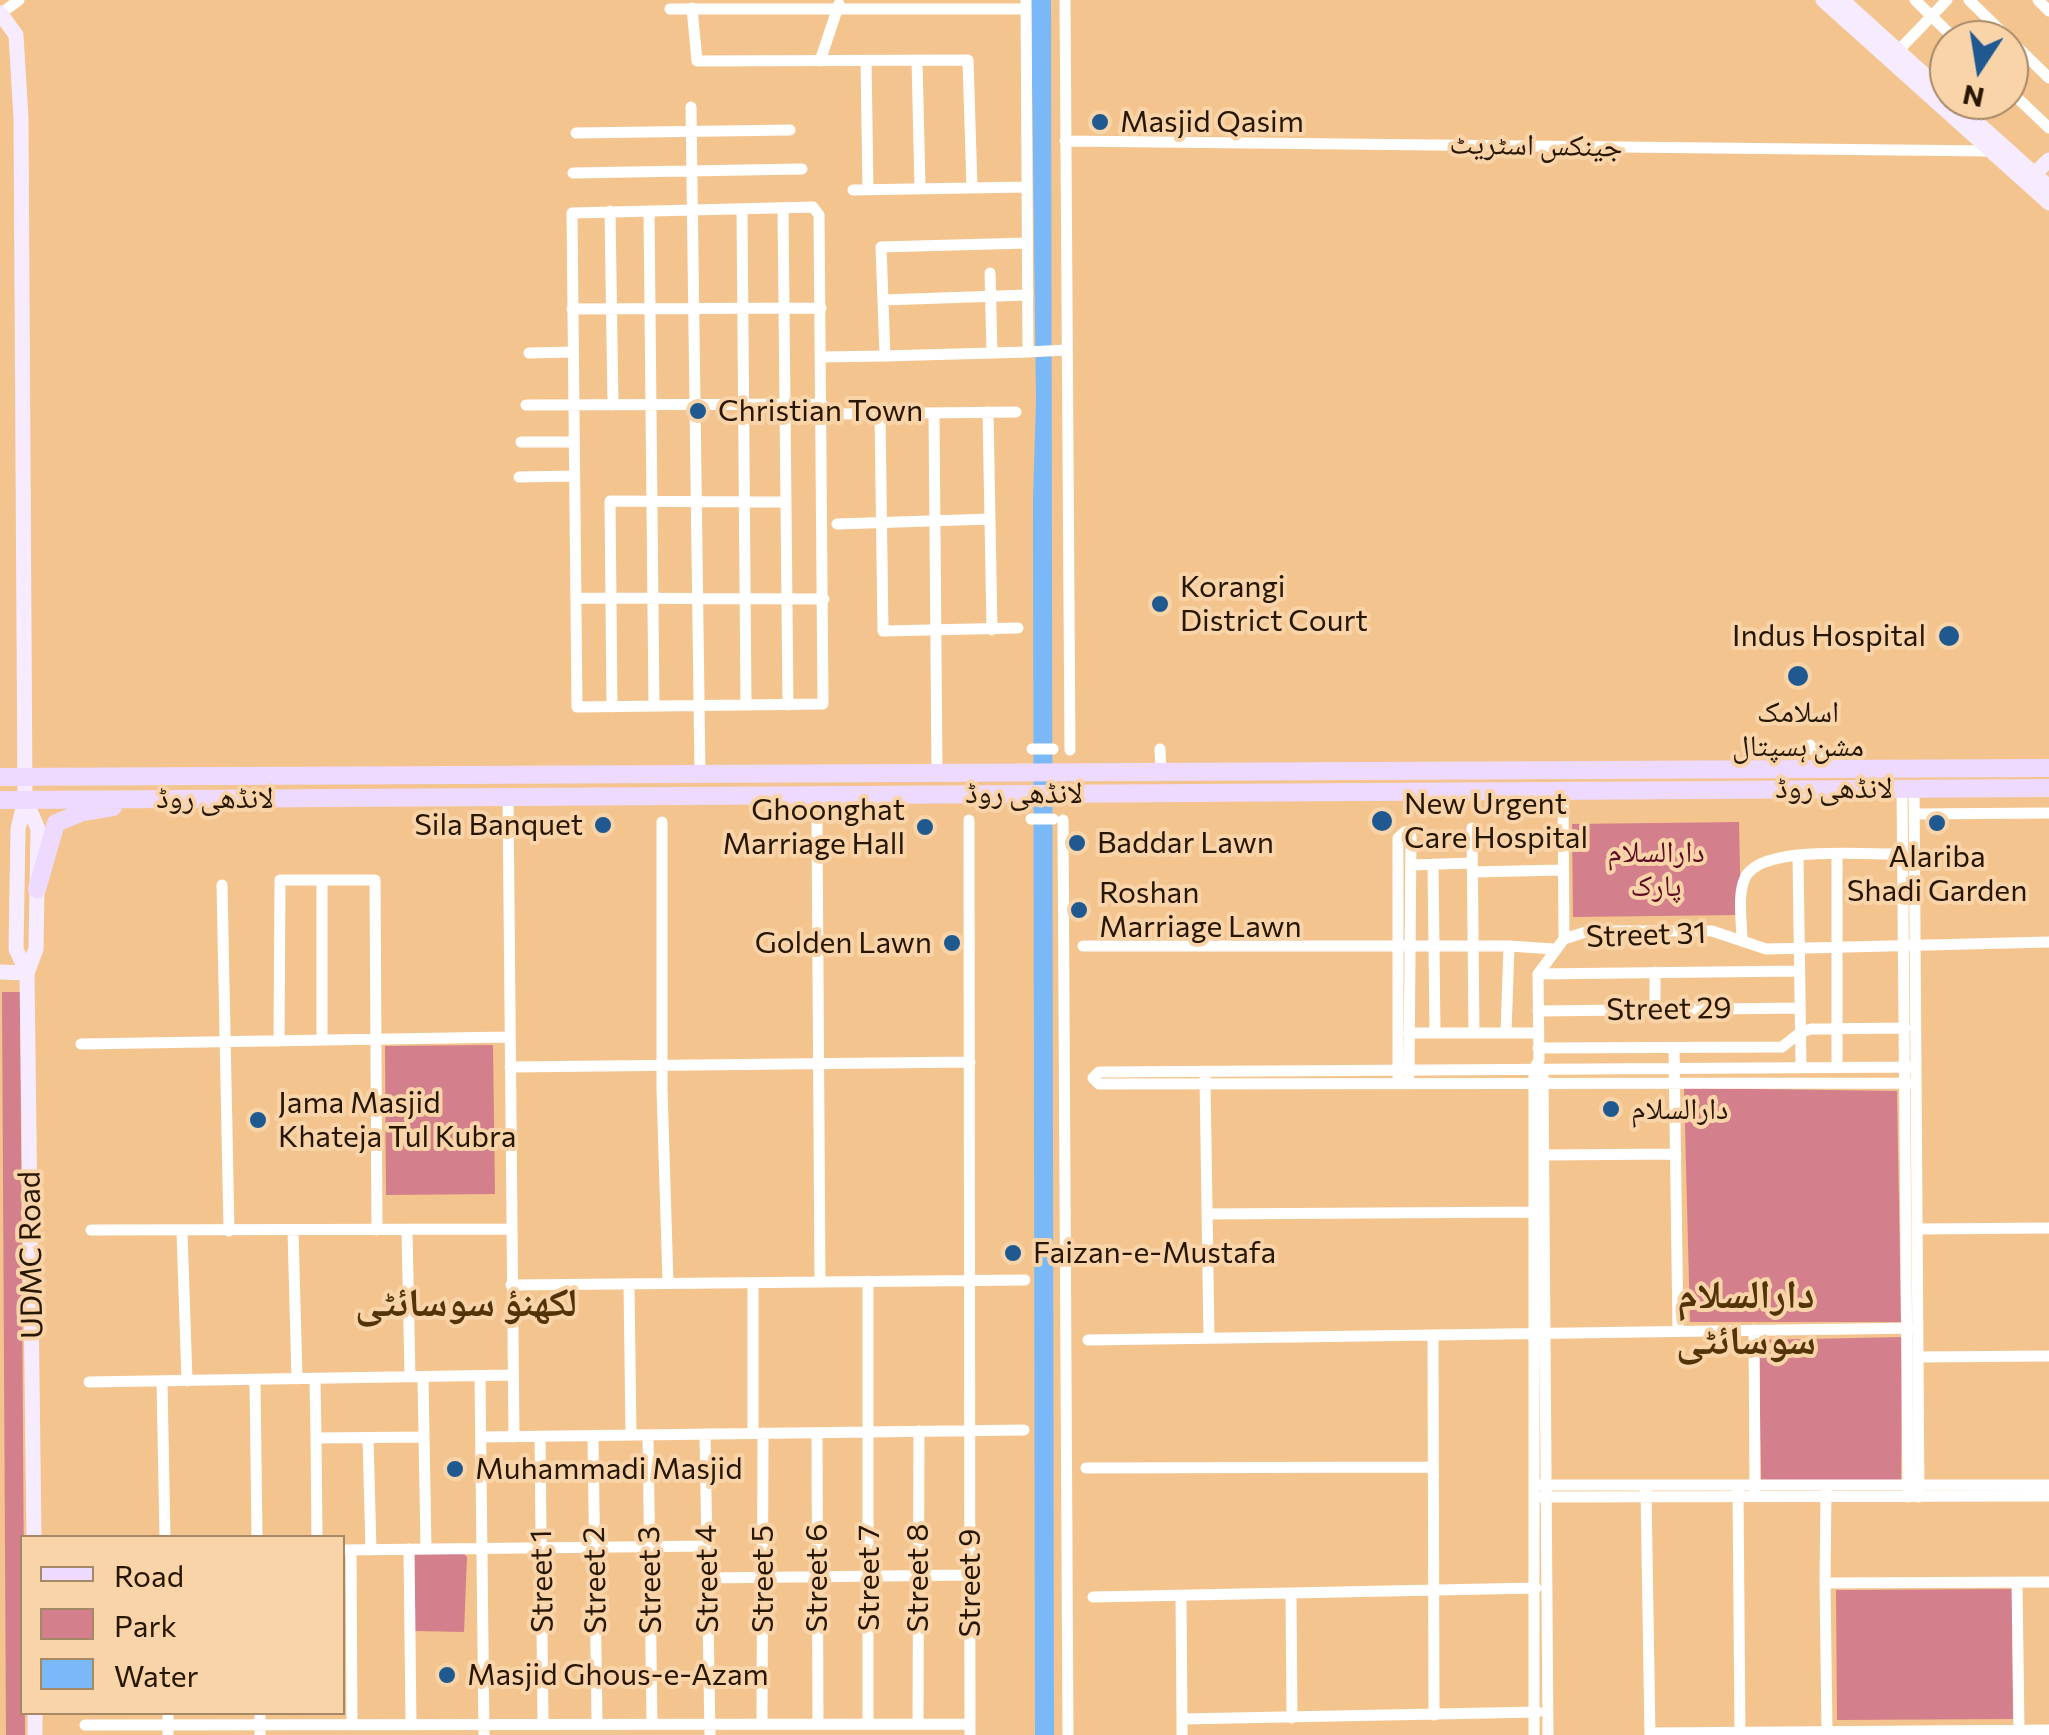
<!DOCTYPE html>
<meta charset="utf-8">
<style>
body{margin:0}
#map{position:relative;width:2049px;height:1735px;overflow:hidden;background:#f3c48e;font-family:Commissioner,sans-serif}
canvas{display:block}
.legend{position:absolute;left:20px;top:1535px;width:325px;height:180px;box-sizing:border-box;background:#f9d4a9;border:2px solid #a58866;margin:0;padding:12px 18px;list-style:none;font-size:30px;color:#271602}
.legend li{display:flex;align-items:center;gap:20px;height:50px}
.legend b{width:50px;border:2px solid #a58866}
.north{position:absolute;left:1929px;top:20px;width:100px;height:100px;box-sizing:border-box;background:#f9d4a9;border:2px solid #a58866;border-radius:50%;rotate:192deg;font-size:28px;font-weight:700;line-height:40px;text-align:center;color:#271602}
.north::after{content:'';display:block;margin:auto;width:35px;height:45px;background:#1f5990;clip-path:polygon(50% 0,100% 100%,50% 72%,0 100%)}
</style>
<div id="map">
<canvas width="2049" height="1735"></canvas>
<ul class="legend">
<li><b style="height:12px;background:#eed9ff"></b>Road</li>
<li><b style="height:28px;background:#d47f8c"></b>Park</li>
<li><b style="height:28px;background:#7bb8f7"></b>Water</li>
</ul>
<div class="north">N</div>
</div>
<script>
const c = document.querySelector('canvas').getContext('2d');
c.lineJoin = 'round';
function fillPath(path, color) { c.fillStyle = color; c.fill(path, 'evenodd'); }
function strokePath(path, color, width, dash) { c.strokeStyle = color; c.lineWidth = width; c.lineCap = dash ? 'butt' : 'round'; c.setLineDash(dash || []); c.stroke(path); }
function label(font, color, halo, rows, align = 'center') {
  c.font = font + ' Commissioner,"Noto Naskh Arabic",sans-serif'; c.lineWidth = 8; c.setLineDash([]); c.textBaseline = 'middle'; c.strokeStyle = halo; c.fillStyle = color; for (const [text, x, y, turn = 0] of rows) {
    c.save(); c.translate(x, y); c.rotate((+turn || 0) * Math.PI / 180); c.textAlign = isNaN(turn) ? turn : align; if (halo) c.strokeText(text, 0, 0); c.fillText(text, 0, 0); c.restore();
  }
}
fillPath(new Path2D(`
 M 1739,822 L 1741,915 L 1573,917 L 1572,824 Z
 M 2,992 L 20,992 L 25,1735 L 6,1735 Z
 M 493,1045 L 495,1194 L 386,1195 L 385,1046 Z
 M 1684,1088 L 1897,1091 L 1901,1322 L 1690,1322 Z
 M 1902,1337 L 1901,1481 L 1761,1480 L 1759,1340 Z
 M 414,1547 L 458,1547 L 467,1557 L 464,1632 L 415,1631 Z
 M 2012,1589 L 2013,1719 L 1837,1720 L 1836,1590 Z`), '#d47f8c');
fillPath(new Path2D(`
 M 1031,0 L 1051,0 L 1054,1735 L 1035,1735 L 1033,499 L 1036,401 Z`), '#7bb8f7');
strokePath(new Path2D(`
 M 1065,0 L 1070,750
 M 1915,0 L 1956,40
 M 1969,0 L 2049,78
 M 2038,0 L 2049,11
 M 692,8 L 697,61 L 968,60 L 972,188
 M 670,9 L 1026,9
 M 0,14 L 19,0
 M 1898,51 L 1947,0
 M 917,60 L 920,187
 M 820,61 L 839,4
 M 866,61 L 868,189
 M 2009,90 L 2049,128
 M 691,107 L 700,774
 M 576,133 L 790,130
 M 1065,141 L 1990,151
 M 573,173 L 802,169
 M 853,190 L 1027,187
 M 813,207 L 819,215 L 823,704 L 577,707 L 572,213 Z
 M 783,208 L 788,705
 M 742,209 L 746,705
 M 610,211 L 613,405
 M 649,211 L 654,706
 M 990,273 L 992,353
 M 883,300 L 1028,295
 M 572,309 L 821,308
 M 1028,352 L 1066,350
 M 529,353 L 573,352
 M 885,356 L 1028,352 L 1026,0
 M 821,357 L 885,356 L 881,247 L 1027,243
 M 526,405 L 822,404
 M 988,412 L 992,630
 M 880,413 L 883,631 L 1018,628
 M 934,413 L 937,773
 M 837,414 L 1016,412
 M 521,442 L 574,442
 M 519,477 L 574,476
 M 837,524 L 990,519
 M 576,598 L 824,599
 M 612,707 L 610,501 L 786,502
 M 1810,745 L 1827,769
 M 1032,749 L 1053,749
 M 1160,749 L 1161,773
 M 1902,788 L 1908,1497
 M 1914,788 L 1919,1497
 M 1563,790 L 1564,939
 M 508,795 L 514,1437
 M 1914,814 L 2049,813
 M 1031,819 L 1053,819
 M 817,820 L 820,1282
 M 969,820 L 970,1735
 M 1063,820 L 1068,1735
 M 662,822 L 662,1089 L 668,1283
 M 1472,828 L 1474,1033
 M 1798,855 L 1801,1067
 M 1837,855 L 1837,1067
 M 1433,864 L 1435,1033
 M 1411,865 L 1472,863
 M 1473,872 L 1562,870
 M 322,880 L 322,1040
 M 222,885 L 229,1231
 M 1742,941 C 1742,923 1737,895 1745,878 C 1760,844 1868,855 1902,854
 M 1083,946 L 1509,946 L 1554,949
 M 1538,974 L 1800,971
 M 1655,1009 L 1655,972
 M 1538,1011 L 1800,1008
 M 1409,1033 L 1537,1033
 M 1506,1033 L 1509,946
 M 279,1041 L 280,880 L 375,880 L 377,1230
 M 81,1044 L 510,1037
 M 1538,1048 L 1782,1047 L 1801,1032 L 1811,1029 L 1905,1028
 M 1674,1048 L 1678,1331
 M 510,1067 L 970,1062
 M 1543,1074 L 1548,1735
 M 1398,1077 L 1398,838 L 1405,832 L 1411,836 L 1409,1076
 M 1205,1078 L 1209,1338
 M 1916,1083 L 1099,1084 L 1093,1078 L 1099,1072 L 1916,1067
 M 1544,1155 L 1676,1154
 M 1207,1214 L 1541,1212
 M 1918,1229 L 2049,1228
 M 91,1230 L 511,1229
 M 293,1230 L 297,1379
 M 407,1230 L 410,1377
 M 182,1231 L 187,1381
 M 868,1281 L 868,1724
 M 753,1283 L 753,1433
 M 629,1284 L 631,1435
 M 511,1285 L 1025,1280
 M 1754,1330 L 1755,1493
 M 1433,1335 L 1434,1715
 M 1088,1340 L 1918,1328
 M 1918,1357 L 2049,1356
 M 480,1376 L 484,1735
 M 423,1377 L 426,1549
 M 315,1379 L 316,1438 L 424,1437
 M 255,1380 L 257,1538
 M 89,1382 L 512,1375
 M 162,1382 L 165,1538
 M 817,1433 L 818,1724
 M 705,1434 L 710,1735
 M 648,1435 L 652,1724
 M 593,1436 L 597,1724
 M 481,1437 L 1024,1430
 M 540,1437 L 543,1724
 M 316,1438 L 317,1538
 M 368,1438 L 371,1550
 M 1086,1468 L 1433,1467
 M 1538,1485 L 2049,1485
 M 1646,1490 L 1650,1735
 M 1738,1490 L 1740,1735
 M 1538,1497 L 2049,1496
 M 409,1549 L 411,1725
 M 342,1550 L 707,1546
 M 351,1550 L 352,1725
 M 707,1578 L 970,1575
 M 2017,1582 L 2019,1730
 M 1825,1583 L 1826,1492
 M 1291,1593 L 1292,1718
 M 1181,1595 L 1182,1719 L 1538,1712
 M 1093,1597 L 1536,1588
 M 168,1712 L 168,1735
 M 260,1712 L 260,1735
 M 1182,1719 L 1182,1735
 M 762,1724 L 763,1433
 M 918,1724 L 919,1431
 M 85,1725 L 970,1724
 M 1827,1732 L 1825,1583 L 2049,1582
 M 1650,1733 L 2049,1730
 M 1534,1735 L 1534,1069 L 1539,1060 L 1538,974 L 1564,939 L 1589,931 L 1712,931 L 1766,949 L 2049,942`), '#fff', 11);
strokePath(new Path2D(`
 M 1823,0 L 2049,203
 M 1842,0 L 1949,97
 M 0,13 L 16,35 L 21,118 L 25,799 L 18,829 L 16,949 L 27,973
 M 1952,100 L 2049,187
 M 2027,181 L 2049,160
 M 25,799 L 38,829 L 36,949 L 27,973 L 34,1538
 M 0,972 L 27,973
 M 35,1712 L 35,1735`), '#f7ecff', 15);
strokePath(new Path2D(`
 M 0,777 L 2049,768
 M 0,800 L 2049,788
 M 37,889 L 56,823 L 83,812 L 113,807`), '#eed9ff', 18);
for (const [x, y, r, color] of [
 [1100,122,10,"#1f5990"],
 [698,411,10,"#1f5990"],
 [1160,604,10,"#1f5990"],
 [1949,636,12,"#1f5990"],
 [1798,676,12,"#1f5990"],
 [1382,821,12,"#1f5990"],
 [1937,823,10,"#1f5990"],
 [603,825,10,"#1f5990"],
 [925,827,10,"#1f5990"],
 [1077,843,10,"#1f5990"],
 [1079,910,10,"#1f5990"],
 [952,943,10,"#1f5990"],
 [1611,1109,10,"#1f5990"],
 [258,1120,10,"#1f5990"],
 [1013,1253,10,"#1f5990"],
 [455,1469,10,"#1f5990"],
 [447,1675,10,"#1f5990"]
]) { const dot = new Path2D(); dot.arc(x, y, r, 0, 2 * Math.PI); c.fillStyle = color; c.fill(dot); strokePath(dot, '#f9d4a9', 4); }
label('30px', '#271602', '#f9d4a9', [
 ["Masjid Qasim",1120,122],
 ["Christian Town",718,411],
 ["Korangi",1180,587],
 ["District Court",1180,621],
 ["Indus Hospital",1926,636,"right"],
 ["اسلامک",1798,712,"center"],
 ["مشن ہسپتال",1798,746,"center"],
 ["New Urgent",1404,804],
 ["Care Hospital",1404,838],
 ["Ghoonghat",905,810,"right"],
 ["Marriage Hall",905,844,"right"],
 ["Sila Banquet",583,825,"right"],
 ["Baddar Lawn",1097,843],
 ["Alariba",1937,857,"center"],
 ["Shadi Garden",1937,891,"center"],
 ["Roshan",1099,893],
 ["Marriage Lawn",1099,927],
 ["Golden Lawn",932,943,"right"],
 ["Jama Masjid",278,1103],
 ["Khateja Tul Kubra",278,1137],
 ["دارالسلام",1631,1109],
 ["Faizan-e-Mustafa",1033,1253],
 ["Muhammadi Masjid",475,1469],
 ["Masjid Ghous-e-Azam",467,1675]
], 'left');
label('30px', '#271602', '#f9d4a9', [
 ["جینکس اسٹریٹ",1536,145,1],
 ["لانڈھی روڈ",1834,788],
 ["لانڈھی روڈ",1024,793],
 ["لانڈھی روڈ",215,798],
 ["Street 31",1646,935,-2],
 ["Street 29",1669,1009,-1],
 ["UDMC Road",31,1255,-91],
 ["Street 6",817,1578,-90],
 ["Street 7",869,1578,-90],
 ["Street 8",918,1578,-90],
 ["Street 4",707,1579,-91],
 ["Street 5",763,1579,-90],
 ["Street 2",595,1580,-91],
 ["Street 3",650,1580,-91],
 ["Street 1",542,1581,-91],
 ["Street 9",970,1583,-90]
]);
label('30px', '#5e0c24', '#f9d4a9', [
 ["دارالسلام",1656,852],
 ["پارک",1656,886]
]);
label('bold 40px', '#523408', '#f9d4a9', [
 ["دارالسلام",1746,1295],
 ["سوسائٹی",1746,1341],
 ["لکھنؤ سوسائٹی",466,1303]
]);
</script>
